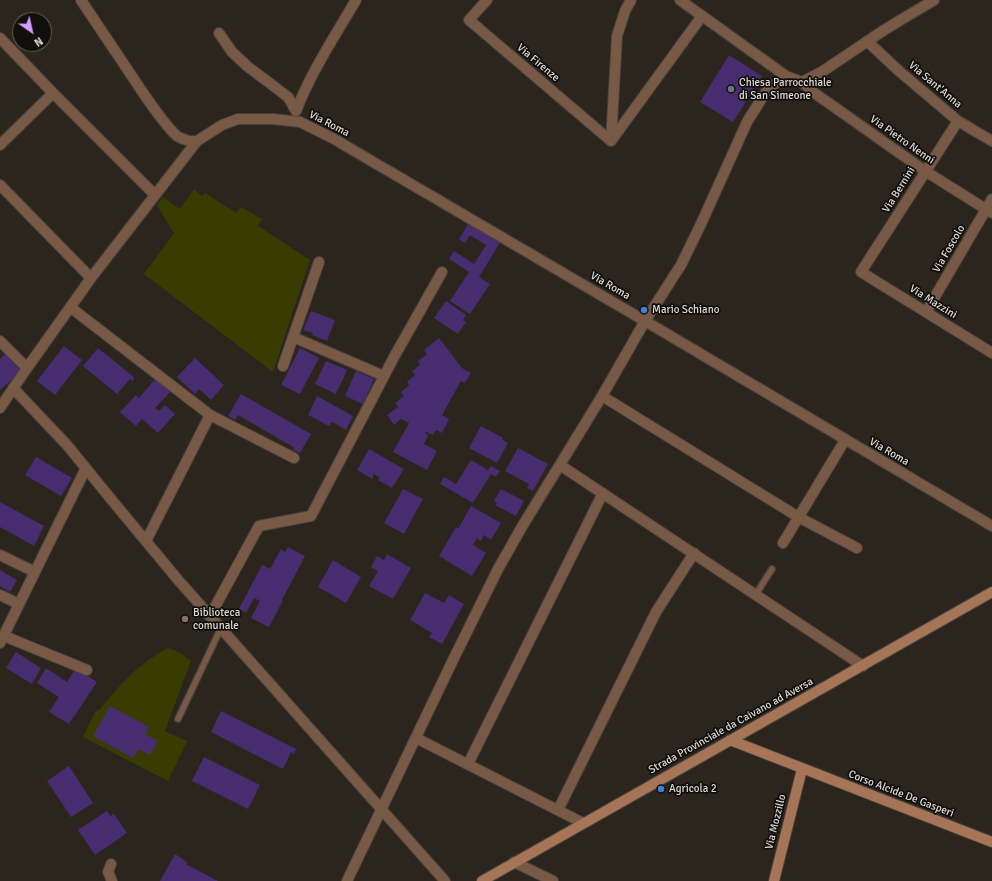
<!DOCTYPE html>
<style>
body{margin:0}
#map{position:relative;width:992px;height:881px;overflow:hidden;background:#2b251e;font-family:Signika,sans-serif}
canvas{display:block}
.north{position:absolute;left:12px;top:12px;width:40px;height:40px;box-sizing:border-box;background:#110f0c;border:1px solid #63605c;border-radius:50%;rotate:146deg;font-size:11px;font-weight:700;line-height:16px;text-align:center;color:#ddd9d4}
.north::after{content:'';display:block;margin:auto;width:14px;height:18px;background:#d19dfe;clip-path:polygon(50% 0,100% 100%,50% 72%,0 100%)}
</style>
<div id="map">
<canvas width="992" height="881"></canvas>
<div class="north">N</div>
</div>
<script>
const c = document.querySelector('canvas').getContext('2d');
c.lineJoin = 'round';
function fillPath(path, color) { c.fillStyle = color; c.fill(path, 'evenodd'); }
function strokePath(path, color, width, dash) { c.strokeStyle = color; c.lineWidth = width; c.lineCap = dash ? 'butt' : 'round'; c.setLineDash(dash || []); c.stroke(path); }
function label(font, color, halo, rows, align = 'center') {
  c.font = font + ' Signika,sans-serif'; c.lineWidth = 3.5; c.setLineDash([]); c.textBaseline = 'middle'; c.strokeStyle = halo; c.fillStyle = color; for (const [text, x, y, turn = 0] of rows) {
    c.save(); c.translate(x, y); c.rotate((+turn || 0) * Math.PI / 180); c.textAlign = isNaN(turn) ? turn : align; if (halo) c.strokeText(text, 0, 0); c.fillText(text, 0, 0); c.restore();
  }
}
fillPath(new Path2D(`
 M 194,189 L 202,196 L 205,193 L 236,213 L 241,207 L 262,219 L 258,226 L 310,260 L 273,372 L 144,274 L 174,233 L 157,205 L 163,197 L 180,209 Z
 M 168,648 L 179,652 L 191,661 L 165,731 L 187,741 L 168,781 L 83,737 L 95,712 L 100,709 C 120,685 139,663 168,648 Z`), '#393c01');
fillPath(new Path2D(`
 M 729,55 L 762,76 L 733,122 L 700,102 Z
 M 470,221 L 501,241 L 479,277 L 490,284 L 470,314 L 450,301 L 469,272 L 449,259 L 454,251 L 474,264 L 486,245 L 470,235 L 465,243 L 459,239 Z
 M 446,301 L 466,315 L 463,320 L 466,322 L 458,334 L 434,318 Z
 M 311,311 L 335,320 L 327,341 L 312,335 L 313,333 L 303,330 Z
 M 439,338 L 462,368 L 471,373 L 465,383 L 461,381 L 442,415 L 449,419 L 442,433 L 436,430 L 433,435 L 424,431 L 428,436 L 424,444 L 437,451 L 427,470 L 393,452 L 409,423 L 401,419 L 394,425 L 387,415 L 398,407 L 395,403 L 404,396 L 401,392 L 409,385 L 407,382 L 415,375 L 412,371 L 420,365 L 418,361 L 427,354 L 424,350 Z
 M 64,346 L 82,360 L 55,395 L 37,381 Z
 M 98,348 L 135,378 L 132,381 L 130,379 L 117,394 L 83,366 Z
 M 300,348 L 319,358 L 300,394 L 281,385 Z
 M 6,353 L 22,371 L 0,390 L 0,359 Z
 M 195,358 L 224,385 L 211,400 L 199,389 L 195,394 L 177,377 Z
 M 326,361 L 347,370 L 336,394 L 315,384 Z
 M 356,371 L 374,379 L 363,404 L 345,396 Z
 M 157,377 L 172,390 L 155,408 L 159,411 L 165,405 L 175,414 L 158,433 L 142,419 L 136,426 L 120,412 L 136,395 L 139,398 Z
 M 241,394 L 311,434 L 300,453 L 293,450 L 295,448 L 238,415 L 235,420 L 228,416 Z
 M 317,396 L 353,416 L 346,430 L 332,422 L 329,426 L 308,415 Z
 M 481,426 L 503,438 L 503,440 L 508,443 L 497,463 L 469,448 Z
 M 518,448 L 548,464 L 533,491 L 527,488 L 529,484 L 505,471 Z
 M 369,449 L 404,469 L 392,488 L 378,480 L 380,478 L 374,474 L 372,479 L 357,470 Z
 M 36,457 L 72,478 L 61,496 L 25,475 Z
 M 471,460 L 488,470 L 491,466 L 500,471 L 496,477 L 491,474 L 473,503 L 440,484 L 444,477 L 456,484 Z
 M 403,489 L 423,499 L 404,534 L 384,523 Z
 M 501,489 L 524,501 L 516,516 L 495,505 L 497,503 L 494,501 Z
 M 0,502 L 44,526 L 34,546 L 0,527 Z
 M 471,506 L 501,523 L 491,540 L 484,535 L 481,541 L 477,538 L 473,545 L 486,553 L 472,576 L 439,556 L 456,527 L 458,529 Z
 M 288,547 L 305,556 L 282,600 L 283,600 L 269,627 L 251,618 L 260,601 L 254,598 L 246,613 L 239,609 L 262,565 L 270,569 L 281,549 L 285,552 Z
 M 387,554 L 411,568 L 393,599 L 369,586 L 378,571 L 371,567 L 377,556 L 384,560 Z
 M 333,560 L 361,577 L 346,603 L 318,587 Z
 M 0,570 L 17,580 L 10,592 L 0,586 Z
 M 425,593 L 444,603 L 449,595 L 464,604 L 442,644 L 429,637 L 432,633 L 410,620 Z
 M 16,652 L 41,668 L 32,684 L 6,668 Z
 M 46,668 L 67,682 L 76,668 L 97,682 L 69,724 L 49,712 L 59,697 L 37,683 Z
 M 110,706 L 149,727 L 145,734 L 158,741 L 150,755 L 139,749 L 133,758 L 93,736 Z
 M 221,711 L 296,749 L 294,754 L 291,752 L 283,769 L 211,732 Z
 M 204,757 L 260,785 L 248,809 L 192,781 Z
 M 69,766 L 93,803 L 71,817 L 47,781 Z
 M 107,811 L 111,816 L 114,814 L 127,833 L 95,855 L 78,830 Z
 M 175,854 L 187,862 L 186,864 L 218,881 L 160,881 Z`), '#472c70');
const lane = new Path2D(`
 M 756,594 L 772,569
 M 178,719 L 221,628`);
const street = new Path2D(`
 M 81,0 C 100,29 120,58 139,87 C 148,100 166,127 177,136 C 184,140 190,142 197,141
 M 487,0 L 469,20 L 611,141 L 702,16
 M 680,0 L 786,76 L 802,82 L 823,71 L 884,30 L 934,0
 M 219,33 L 232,52 L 247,66 L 288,97 L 296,111
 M 0,38 L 53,93 L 155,195
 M 867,41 L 899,71 L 958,121 L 992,141
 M 802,82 L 813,92 L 925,171 L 992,213
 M 296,111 C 311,72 335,36 356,0
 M 958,121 L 861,272 L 992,353
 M 611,141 L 617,36 L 625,11 L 631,0
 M 0,145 L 53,93
 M 0,185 L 91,278
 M 70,307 L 210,415 L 294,458
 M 926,312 L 992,199
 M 293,337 L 384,376
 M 0,341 L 27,368
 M 283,366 L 319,262
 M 13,388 L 67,445 L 115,504 L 179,581 L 445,881
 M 602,396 L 800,518 L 857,548
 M 0,408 L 27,368 L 91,278 L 197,141 L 222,125 L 238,119 L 273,119 L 300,122 L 334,139 L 645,321 L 992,526
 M 560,465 L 863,666
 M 146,541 L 210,415
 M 783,543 L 845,440
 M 0,555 L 35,572
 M 0,595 L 19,604
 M 210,616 L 259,526 L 311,516 L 394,357 L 442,272
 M 4,636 L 87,670
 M 0,643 L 86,468
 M 416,738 L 583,823
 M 468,764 L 603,493
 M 558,810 L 656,612 L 694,553
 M 514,862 L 553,881
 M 111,864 L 108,872 L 112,881
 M 347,881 L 453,660 L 498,569 L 523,525 L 602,396 L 645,321 L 681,265 L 701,224 L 747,122 L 767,90 L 786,76`);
const secondary = new Path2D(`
 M 730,740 L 992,842
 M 482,881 L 992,592
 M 774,881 L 802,769`);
strokePath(lane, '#47423b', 8);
strokePath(street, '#47423b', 12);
strokePath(secondary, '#47423b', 12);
strokePath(lane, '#785946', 5.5);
strokePath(street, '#785946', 10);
strokePath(secondary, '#a67456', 10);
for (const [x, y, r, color] of [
 [731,89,4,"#6b7280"],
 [644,310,4,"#3f7fe0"],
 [185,619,4,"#8d6e63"],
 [661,789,4,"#3f7fe0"]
]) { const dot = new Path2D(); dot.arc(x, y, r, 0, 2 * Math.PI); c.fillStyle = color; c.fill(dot); strokePath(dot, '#110f0c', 1.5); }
label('11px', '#ddd9d4', '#110f0c', [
 ["Via Firenze",538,63,40],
 ["Via Sant'Anna",935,85,40],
 ["Via Roma",329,124,27],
 ["Via Pietro Nenni",902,140,35],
 ["Via Bernini",899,190,-58],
 ["Via Foscolo",949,249,-60],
 ["Via Roma",610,286,30],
 ["Via Mazzini",933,302,32],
 ["Via Roma",889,452,30],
 ["Strada Provinciale da Caivano ad Aversa",731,726,-29],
 ["Corso Alcide De Gasperi",901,794,21],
 ["Via Mozzillo",776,822,-76]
]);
label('11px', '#ddd9d4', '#110f0c', [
 ["Chiesa Parrocchiale",739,83],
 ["di San Simeone",739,96],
 ["Mario Schiano",652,310],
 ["Biblioteca",193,613],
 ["comunale",193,626],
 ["Agricola 2",669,789]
], 'left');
</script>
